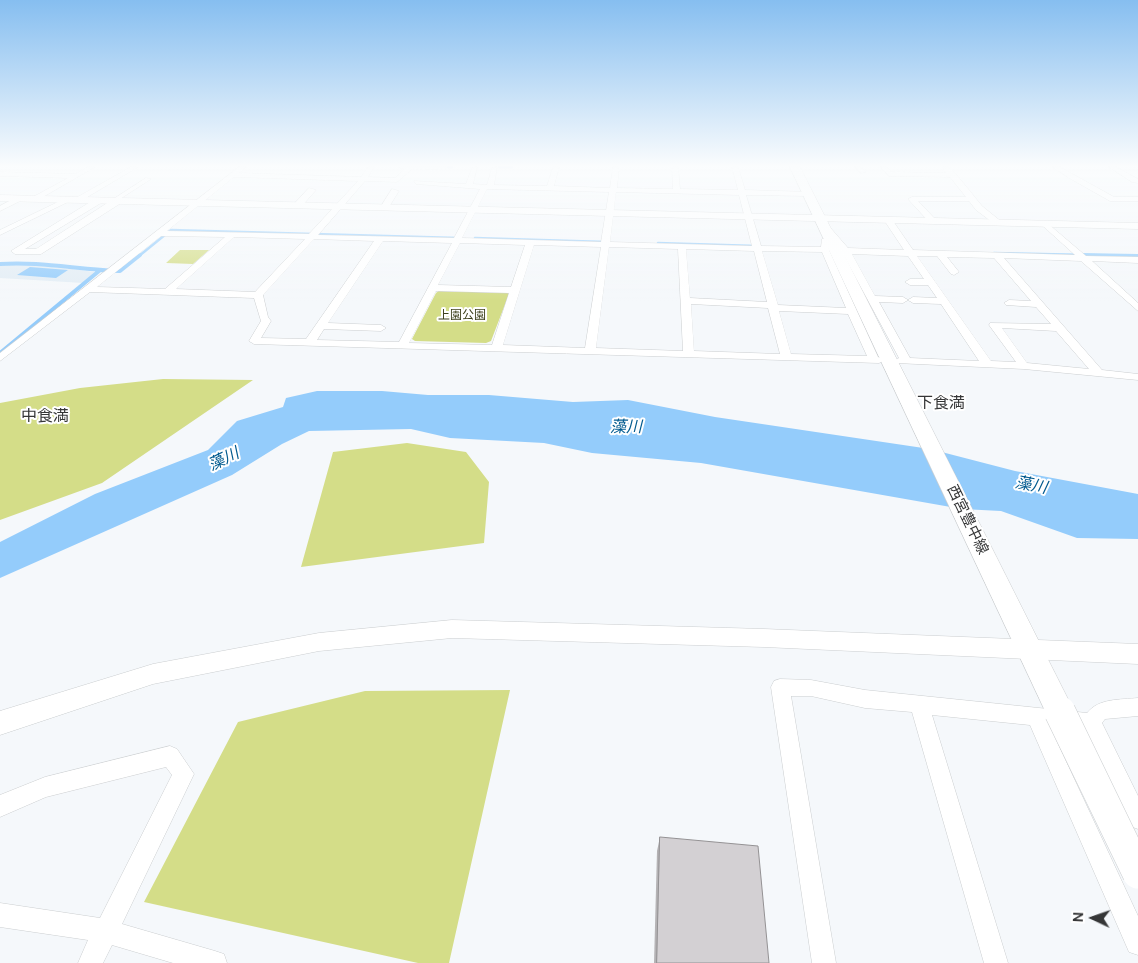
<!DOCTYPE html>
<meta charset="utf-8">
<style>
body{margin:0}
#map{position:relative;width:1138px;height:963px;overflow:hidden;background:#f5f8fb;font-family:"DM Sans",sans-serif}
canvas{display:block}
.north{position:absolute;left:1068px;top:893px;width:50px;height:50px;-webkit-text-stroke:4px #fff;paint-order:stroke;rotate:273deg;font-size:14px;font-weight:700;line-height:20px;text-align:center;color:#353637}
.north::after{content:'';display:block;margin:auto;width:18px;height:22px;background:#353637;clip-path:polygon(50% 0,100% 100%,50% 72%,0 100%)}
</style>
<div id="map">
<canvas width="1138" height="963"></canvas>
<div class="north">N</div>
</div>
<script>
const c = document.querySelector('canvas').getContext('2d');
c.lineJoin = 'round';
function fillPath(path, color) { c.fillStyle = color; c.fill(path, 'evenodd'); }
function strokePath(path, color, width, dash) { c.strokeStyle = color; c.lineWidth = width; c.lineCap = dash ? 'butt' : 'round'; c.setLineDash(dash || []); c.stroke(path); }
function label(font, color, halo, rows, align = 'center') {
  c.font = font + ' "DM Sans","Noto Sans JP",sans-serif'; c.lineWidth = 4; c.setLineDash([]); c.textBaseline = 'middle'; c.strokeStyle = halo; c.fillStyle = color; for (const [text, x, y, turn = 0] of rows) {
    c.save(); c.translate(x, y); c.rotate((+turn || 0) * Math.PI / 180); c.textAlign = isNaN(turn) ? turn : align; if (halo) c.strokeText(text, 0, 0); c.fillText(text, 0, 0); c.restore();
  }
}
fillPath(new Path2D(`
 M 20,264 L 64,268 L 95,272 L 83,283 L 0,278 L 0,266 Z`), '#e3edf5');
fillPath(new Path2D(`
 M 180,250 L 209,250 L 193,264 L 166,263 Z
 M 440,290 L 506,292 L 509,294 L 491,341 L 486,343 L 415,341 L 412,339 L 436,293 Z
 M 163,379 L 253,380 L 102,483 L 0,520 L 0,403 L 80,388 Z
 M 407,443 L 466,452 L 489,482 L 484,543 L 301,567 L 333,452 Z
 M 510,690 L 449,963 L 418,963 L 144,902 L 238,722 L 365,691 Z`), '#d4dd88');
fillPath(new Path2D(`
 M 30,267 L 68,270 L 56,278 L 17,275 Z
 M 317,391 L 382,391 L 428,395 L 489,395 L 573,402 L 628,400 L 715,417 L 930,449 L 1015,471 L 1138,494 L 1138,539 L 1077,538 L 1001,511 L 962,509 L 701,463 L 592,453 L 544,443 L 450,438 L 411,429 L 309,431 L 282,444 L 232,475 L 0,578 L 0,542 L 95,494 L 208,450 L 237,421 L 283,407 L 286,398 Z`), '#94ccfb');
strokePath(new Path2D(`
 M 448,167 L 452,167
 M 499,167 L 512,167
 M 475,238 L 607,242
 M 658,243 L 757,246
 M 994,253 L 1138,256
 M 139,256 L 171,230 L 459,238`), '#94ccfb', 2.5);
strokePath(new Path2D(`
 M 1080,255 L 1138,256
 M 0,264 C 40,261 80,270 120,271 L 140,255
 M 0,353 L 99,271`), '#94ccfb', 4);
const minor = new Path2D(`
 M 88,167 L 95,167 L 36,201 L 32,199 L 33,197 L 68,178 L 0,176 L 0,172 L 75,174 Z
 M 131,167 L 138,167 L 79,202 L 72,200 L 0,235 L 0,230 L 66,198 L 72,200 Z
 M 239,167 L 246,167 L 239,173 L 361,177 L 368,167 L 374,167 L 368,177 L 395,178 L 404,169 L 399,167 L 447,167 L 445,170 L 412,169 L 397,182 L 365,181 L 318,235 L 454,238 L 480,189 L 416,184 L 414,181 L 466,184 L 472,168 L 477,167 L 473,184 L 487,185 L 492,168 L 497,167 L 494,185 L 547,186 L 553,167 L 559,167 L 554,186 L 610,188 L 613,167 L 619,167 L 617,188 L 673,189 L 672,167 L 678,167 L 680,189 L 738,190 L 732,167 L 738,167 L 745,190 L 812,192 L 812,196 L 809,196 L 746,195 L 761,246 L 821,247 L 822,239 L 828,239 L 829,250 L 878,357 L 885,360 L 879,363 L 254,344 L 249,341 L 261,321 L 254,298 L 90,292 L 0,361 L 0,353 ZM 234,177 L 358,181 L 309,234 L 167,231 ZM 487,189 L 609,192 L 601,242 L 462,238 ZM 616,192 L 739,195 L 752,246 L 610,242 ZM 161,236 L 225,237 L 165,289 L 97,287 ZM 234,237 L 305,239 L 255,292 L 176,289 ZM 314,239 L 374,241 L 306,339 L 261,338 L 271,321 L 268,317 L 263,295 ZM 383,241 L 452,243 L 399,342 L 317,340 L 324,329 L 381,331 L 386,328 L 381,325 L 328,323 ZM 460,243 L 525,245 L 511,287 L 438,285 ZM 534,245 L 601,247 L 585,348 L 503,345 ZM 609,247 L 678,249 L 683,351 L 596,348 ZM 686,249 L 754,251 L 767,302 L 690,298 ZM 762,251 L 822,252 L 846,308 L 778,305 ZM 436,291 L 509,293 L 492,345 L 409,343 ZM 691,304 L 768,308 L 780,354 L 694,351 ZM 779,311 L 848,314 L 867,356 L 791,354 Z
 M 855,167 L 861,167 L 866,172 L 861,173 Z
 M 881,167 L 887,167 L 891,172 L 946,173 L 942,167 L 948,167 L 956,174 L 982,206 L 1003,223 L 996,225 L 976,210 L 969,201 L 918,201 L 937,221 L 930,223 L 908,199 L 912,197 L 966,197 L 950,177 L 889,176 Z
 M 1053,167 L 1060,167 L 1114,197 L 1138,197 L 1138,201 L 1110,201 L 1069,178 Z
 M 1109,167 L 1116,167 L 1138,179 L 1138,183 L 1132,182 Z
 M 146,178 L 151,179 L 120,199 L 121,203 L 41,254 L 15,254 L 11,251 L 95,199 L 101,199 L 101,203 L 25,249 L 36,249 Z
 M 309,188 L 316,190 L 301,207 L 295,207 L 295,203 Z
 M 392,189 L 399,191 L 387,210 L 381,210 L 380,208 Z
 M 17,197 L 24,199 L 0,211 L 0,206 Z
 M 888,218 L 891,218 L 913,250 L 1075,255 L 1043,226 L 1042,224 L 1046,222 L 1086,256 L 1138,257 L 1138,263 L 1092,261 L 1138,303 L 1138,311 L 1081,261 L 1004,258 L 1102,370 L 1138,374 L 1138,380 L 1024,369 L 896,363 L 894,361 L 899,358 L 842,252 L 821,227 L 828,225 L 848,248 L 904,250 L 884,220 ZM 852,254 L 908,256 L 924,279 L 910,279 L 905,282 L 910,285 L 928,285 L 937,298 L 913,297 L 908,300 L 913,303 L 941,304 L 979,361 L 910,358 L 879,302 L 903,303 L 908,300 L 903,297 L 875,296 ZM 917,256 L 937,256 L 951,274 L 954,275 L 959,272 L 947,257 L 994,258 L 1031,301 L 1009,300 L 1004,303 L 1006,305 L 1036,307 L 1051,324 L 990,323 L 989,325 L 1016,362 L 991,361 ZM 1002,328 L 1056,331 L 1089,369 L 1027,363 Z
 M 780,679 L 811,680 L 865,690 L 1087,713 C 1099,698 1120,700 1138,698 L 1138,716 L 1105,719 L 1102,723 L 1138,796 L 1138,829 L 1130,826 L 1085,730 L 1050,727 L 1138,916 L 1138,955 L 1129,952 L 1030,725 L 932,715 L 1008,963 L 984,963 L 912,712 L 865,708 L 811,696 L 791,696 L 836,963 L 812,963 L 771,687 L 774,681 Z
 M 170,746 L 177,749 L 194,774 L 122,924 L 215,951 L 224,954 L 227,963 L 173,963 L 112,945 L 103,963 L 78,963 L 88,940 L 0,927 L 0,903 L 100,918 L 172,775 L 166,767 L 46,797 L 0,817 L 0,795 L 45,777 Z`);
const tertiary = new Path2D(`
 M 0,195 L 1138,223 L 1138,229 L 0,201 Z
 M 452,620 L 764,629 L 1138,644 L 1138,664 L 764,647 L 452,638 L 319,651 L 153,684 L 0,735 L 0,711 L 153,664 L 319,633 Z`);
const secondary = new Path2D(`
 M 790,167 L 800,167 L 1067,697 L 1071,706 L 1067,715 L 1057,719 L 1047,715 Z`);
strokePath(minor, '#cbced0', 1);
strokePath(tertiary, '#cbced0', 1);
strokePath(secondary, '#cbced0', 1);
fillPath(minor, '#fff');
fillPath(tertiary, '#fff');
fillPath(secondary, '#fff');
const secondaryBridgeFar1 = new Path2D(`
 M 1057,706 L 1061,713`);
const secondaryBridge = new Path2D(`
 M 1060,712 L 1138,873`);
strokePath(secondaryBridgeFar1, '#cbced0', 26, []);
strokePath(secondaryBridge, '#cbced0', 32, []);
strokePath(secondaryBridgeFar1, '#fff', 24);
strokePath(secondaryBridge, '#fff', 31);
fillPath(new Path2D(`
 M 660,837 L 769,963 L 654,963 L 657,851 Z`), '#b5b3b5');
const building = new Path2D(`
 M 660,837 L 758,846 L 769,963 L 657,963 Z`);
fillPath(building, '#d3d0d3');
strokePath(building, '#949294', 1);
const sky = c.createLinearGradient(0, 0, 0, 301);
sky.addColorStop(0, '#86bef0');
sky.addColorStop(0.55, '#fafcfd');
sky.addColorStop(1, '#fafcfd00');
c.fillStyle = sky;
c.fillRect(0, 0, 1138, 301);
label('12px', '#3c3f1a', '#fff', [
 ["上園公園",462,316]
]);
label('15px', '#353637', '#fff', [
 ["西宮豊中線",967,520,64]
]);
label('16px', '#353637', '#fff', [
 ["下食満",941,404],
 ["中食満",45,417]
]);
label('italic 16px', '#015a8f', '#fff', [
 ["藻川",626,428],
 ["藻川",224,460,-26],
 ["藻川",1031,486,11]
]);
</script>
